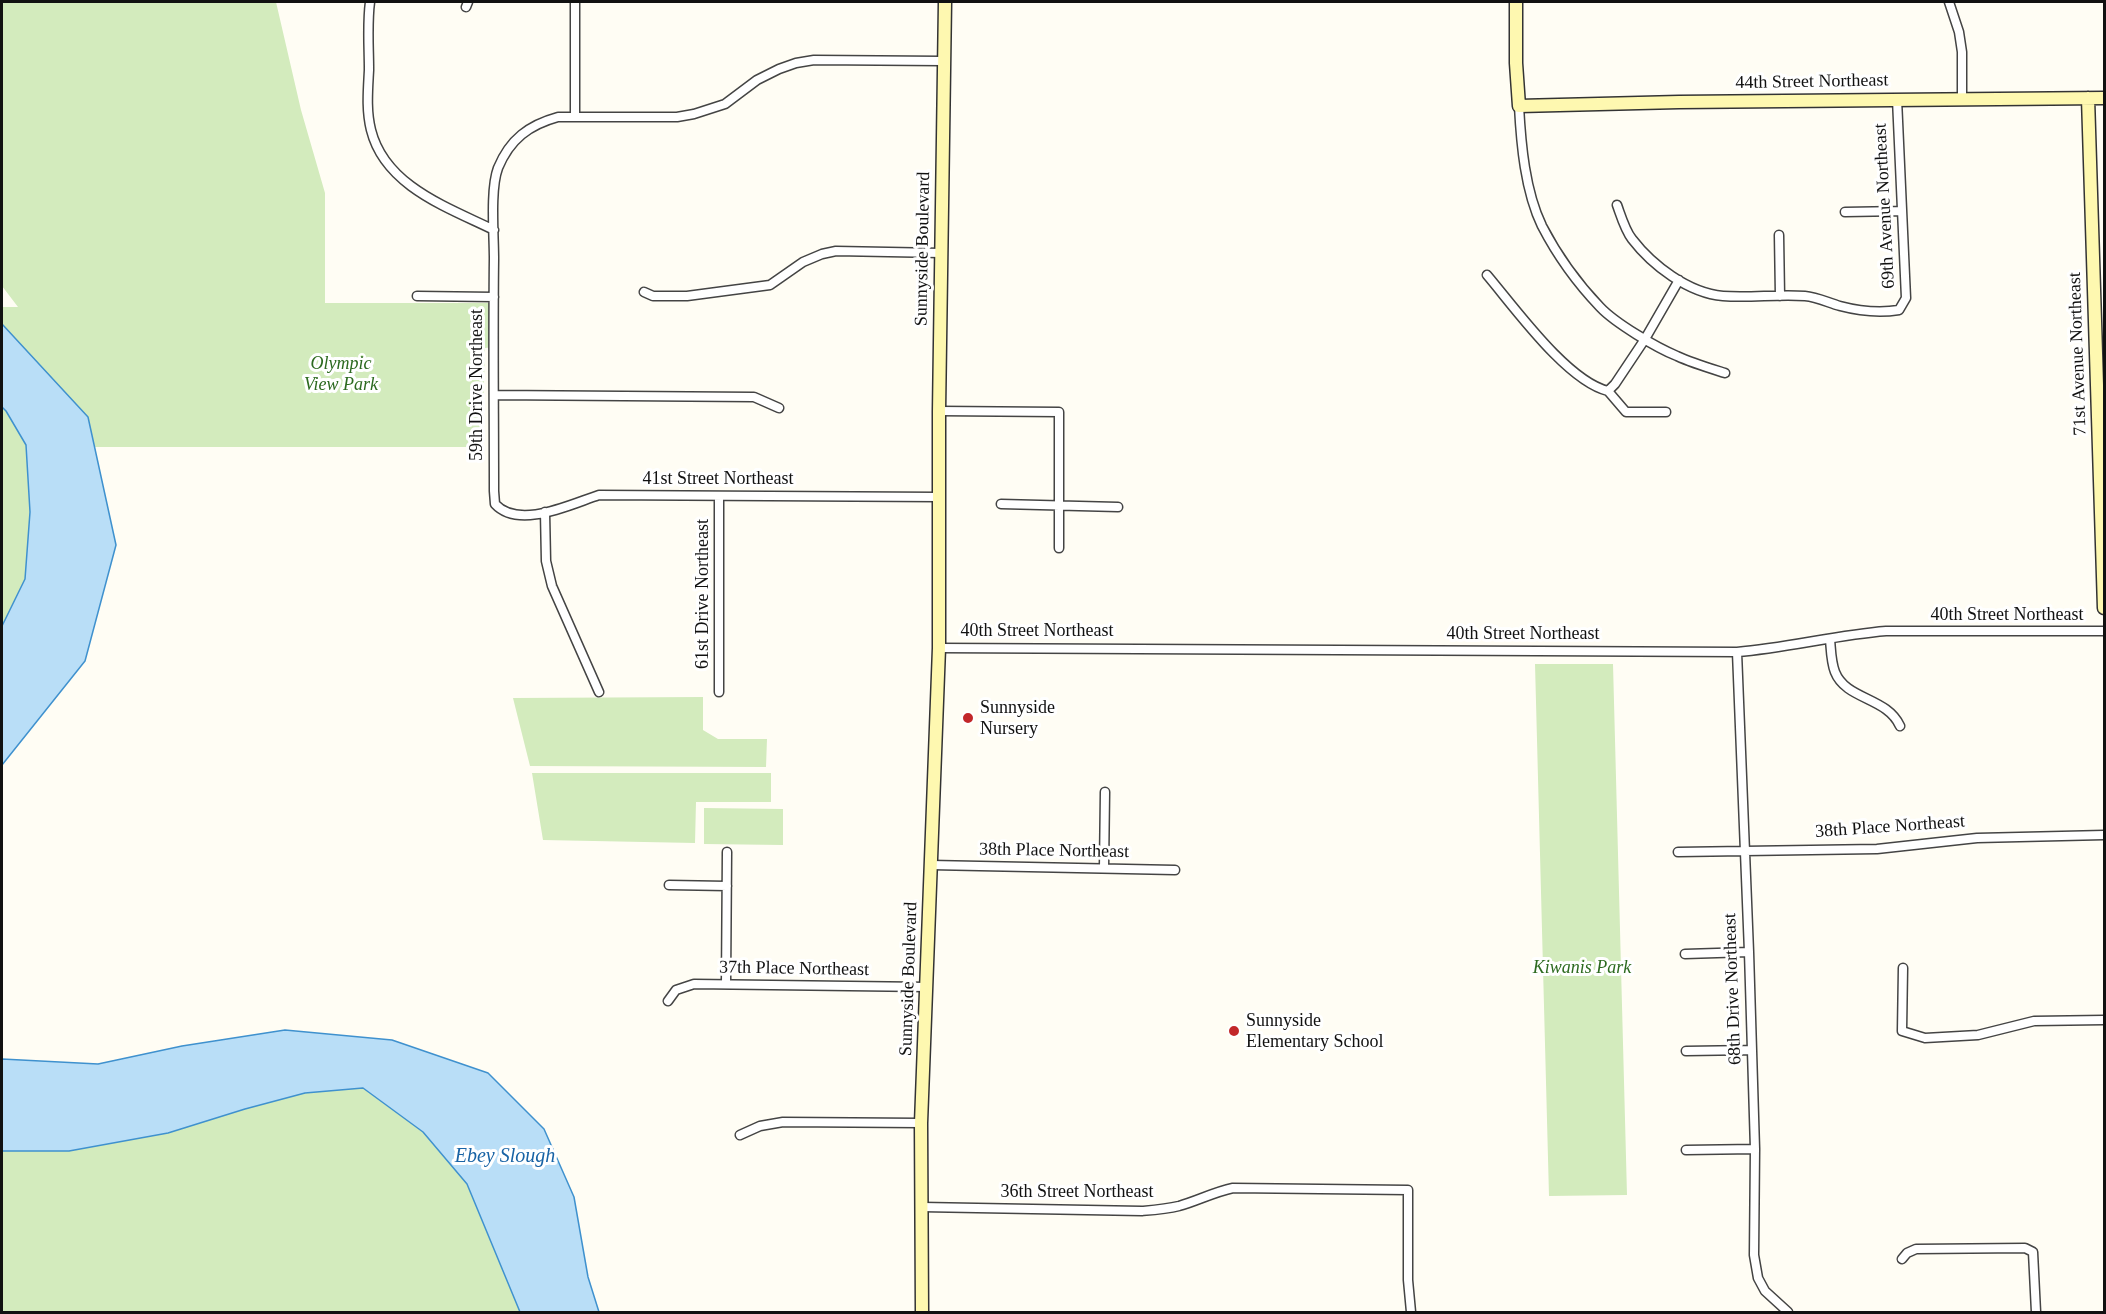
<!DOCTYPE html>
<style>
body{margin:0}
#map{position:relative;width:2106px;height:1314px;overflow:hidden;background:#fffdf4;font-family:Georgia,serif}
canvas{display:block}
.frame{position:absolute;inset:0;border:3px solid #111;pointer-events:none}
</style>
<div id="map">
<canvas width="2106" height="1314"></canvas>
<div class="frame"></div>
</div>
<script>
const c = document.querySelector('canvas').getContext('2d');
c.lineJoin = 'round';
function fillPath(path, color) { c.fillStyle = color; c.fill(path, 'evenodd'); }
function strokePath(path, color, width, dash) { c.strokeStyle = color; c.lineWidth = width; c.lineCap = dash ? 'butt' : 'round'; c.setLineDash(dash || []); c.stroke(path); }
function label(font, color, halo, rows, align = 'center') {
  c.font = font + ' Georgia,serif'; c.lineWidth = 6; c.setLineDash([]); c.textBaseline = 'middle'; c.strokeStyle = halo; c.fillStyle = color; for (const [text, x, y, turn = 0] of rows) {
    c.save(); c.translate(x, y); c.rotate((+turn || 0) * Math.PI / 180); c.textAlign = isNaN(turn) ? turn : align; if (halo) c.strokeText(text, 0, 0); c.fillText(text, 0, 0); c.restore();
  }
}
fillPath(new Path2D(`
 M 2,2 L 276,2 L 301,110 L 325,193 L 325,303 L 496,303 L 496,347 L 485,348 L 482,447 L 90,447 L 2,326 L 2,307 L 18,307 L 2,286 Z
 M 2,407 L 6,411 L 26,445 L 30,512 L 25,579 L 2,626 Z
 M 1535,664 L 1613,664 L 1627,1195 L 1549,1196 Z
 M 703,697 L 703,730 L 718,739 L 767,739 L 766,767 L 530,766 L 513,698 Z
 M 532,773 L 771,773 L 771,802 L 696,802 L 695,843 L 543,840 Z
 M 704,808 L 783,809 L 783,845 L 704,844 Z
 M 363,1088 L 423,1132 L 467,1184 L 520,1312 L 2,1312 L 2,1151 L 69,1151 L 168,1133 L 245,1109 L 305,1093 Z`), '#d3ebbd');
const water = new Path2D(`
 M 2,324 L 88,417 L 116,545 L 85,661 L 2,765 L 2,626 L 25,579 L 30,512 L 26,445 L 6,411 L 2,407 Z
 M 285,1030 L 392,1040 L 488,1073 L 544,1129 L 574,1197 L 588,1277 L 599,1312 L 520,1312 L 467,1184 L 423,1132 L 363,1088 L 305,1093 L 245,1109 L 168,1133 L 69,1151 L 2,1151 L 2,1059 L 98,1064 L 182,1046 Z`);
fillPath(water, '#b9def7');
strokePath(water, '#3f91ce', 1.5);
const street = new Path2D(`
 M 370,2 C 367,24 369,48 369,70 C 368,90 366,110 371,130 C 385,186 447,207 494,230
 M 1949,2 L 1959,32 L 1962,52 L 1962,98
 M 466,7 L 468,2
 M 1519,106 C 1521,144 1525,191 1542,226 C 1557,255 1578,284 1600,307 C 1615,323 1657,348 1677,356 C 1692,363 1709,368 1725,373
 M 575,117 L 575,2
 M 1617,205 C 1621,216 1625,230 1632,239 C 1652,265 1688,293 1723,296 C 1750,298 1778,294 1805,296 C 1817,297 1829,303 1840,306 C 1859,311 1880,313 1899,310 L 1906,298 L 1897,99
 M 1845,212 L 1902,211
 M 1779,235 L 1780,296
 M 1487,275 C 1515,308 1567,381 1608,391 L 1615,384 L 1645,339 L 1679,280
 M 644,292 L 653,296 L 687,296 L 770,285 L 803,262 L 822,254 L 836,251 L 941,253
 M 417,296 L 494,297
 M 1608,391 L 1626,412 L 1666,412
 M 494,395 L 754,397 L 779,408
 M 939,411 L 1059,412 L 1059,548
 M 939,497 L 599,495 C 571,504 519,530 495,504 L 494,491 C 494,414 493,336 494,259 C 494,235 490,189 498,168 C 510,139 529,125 558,117 L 677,117 L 694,114 L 725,104 L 757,80 L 779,69 L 796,63 L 814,60 L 943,61
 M 1001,504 L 1118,507
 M 545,512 L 546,561 L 552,586 L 599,692
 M 1830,639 C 1831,650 1831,662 1835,672 C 1846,700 1887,697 1900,726
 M 939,648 L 1737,652 C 1787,648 1836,635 1886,631 L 2104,631
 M 1737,652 L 1749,952 L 1755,1149 L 1754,1255 L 1758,1278 L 1765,1291 L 1788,1312
 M 719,692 L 719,496
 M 1678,852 L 1877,849 L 1977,838 L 2104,835
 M 931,865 L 1175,870
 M 1104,868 L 1105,792
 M 669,885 L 727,886
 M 1685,954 L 1749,952
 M 1903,968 L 1902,1031 L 1925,1038 L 1978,1035 L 2034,1021 L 2104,1020
 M 726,984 L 727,852
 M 668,1001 L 676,990 L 694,984 L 927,987
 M 1686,1051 L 1752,1050
 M 740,1135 L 760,1126 L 783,1122 L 921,1123
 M 1686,1150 L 1755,1149
 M 922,1207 L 1142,1211 C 1154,1210 1167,1209 1179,1206 C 1197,1201 1214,1192 1233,1188 L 1408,1190 L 1408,1280 L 1411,1312
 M 1902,1259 L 1907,1253 L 1916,1249 L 2025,1248 L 2033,1252 L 2036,1312`);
const secondary = new Path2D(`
 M 1516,2 L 1516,63 L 1519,106 L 1679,102 L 2104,98
 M 2088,98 L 2104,608
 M 922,1312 L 921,1123 L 939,648 L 939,411 L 945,2`);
strokePath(street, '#444', 11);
strokePath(secondary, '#333', 15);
strokePath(street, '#fff', 8);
strokePath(secondary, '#fef8b0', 12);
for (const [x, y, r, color] of [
 [968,718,6,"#c22729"],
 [1234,1031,6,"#c22729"]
]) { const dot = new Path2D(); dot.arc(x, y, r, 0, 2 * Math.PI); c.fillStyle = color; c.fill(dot); strokePath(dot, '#fff', 2); }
label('18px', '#111', '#fff', [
 ["44th Street Northeast",1812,82,-1],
 ["69th Avenue Northeast",1885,206,-93],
 ["Sunnyside Boulevard",923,249,-89],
 ["71st Avenue Northeast",2078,354,-92],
 ["59th Drive Northeast",477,385,-90],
 ["41st Street Northeast",718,479],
 ["61st Drive Northeast",703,594,-90],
 ["40th Street Northeast",2007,615],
 ["40th Street Northeast",1037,631],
 ["40th Street Northeast",1523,634],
 ["38th Place Northeast",1890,827,-4],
 ["38th Place Northeast",1054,851,1],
 ["37th Place Northeast",794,969,1],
 ["Sunnyside Boulevard",909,979,-88],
 ["68th Drive Northeast",1733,989,-92],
 ["36th Street Northeast",1077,1192]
]);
label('italic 18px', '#2c6a1f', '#fff', [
 ["Olympic",341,364],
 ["View Park",341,385],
 ["Kiwanis Park",1582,968]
]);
label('18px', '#111', '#fff', [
 ["Sunnyside",980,708],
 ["Nursery",980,729],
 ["Sunnyside",1246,1021],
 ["Elementary School",1246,1042]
], 'left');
label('italic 20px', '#1863a5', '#fff', [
 ["Ebey Slough",505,1157]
]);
</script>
